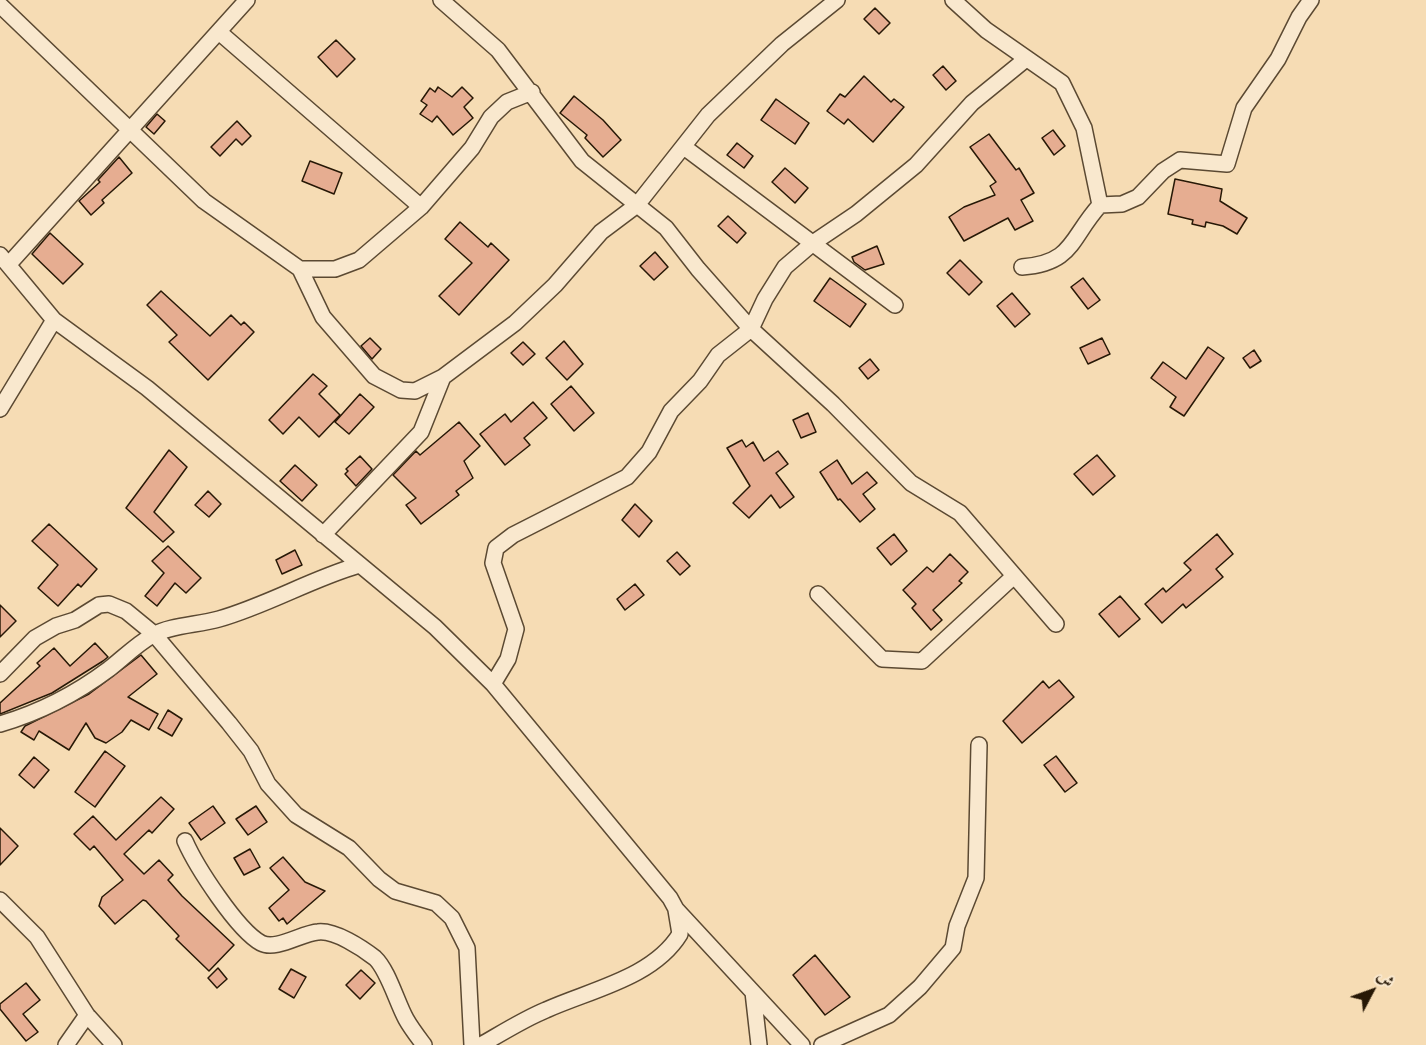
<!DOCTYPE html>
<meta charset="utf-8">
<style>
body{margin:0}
#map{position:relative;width:1426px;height:1045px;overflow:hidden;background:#f6dcb4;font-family:"Libre Bodoni",Amiri,serif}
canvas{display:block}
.north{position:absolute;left:1342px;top:961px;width:60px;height:60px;-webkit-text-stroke:4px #f9e8ce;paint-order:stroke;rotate:49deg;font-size:16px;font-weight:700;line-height:24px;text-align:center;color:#271806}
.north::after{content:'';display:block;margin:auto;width:21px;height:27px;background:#271806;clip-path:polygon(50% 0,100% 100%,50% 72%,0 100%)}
</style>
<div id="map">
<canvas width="1426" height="1045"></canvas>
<div class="north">ش</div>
</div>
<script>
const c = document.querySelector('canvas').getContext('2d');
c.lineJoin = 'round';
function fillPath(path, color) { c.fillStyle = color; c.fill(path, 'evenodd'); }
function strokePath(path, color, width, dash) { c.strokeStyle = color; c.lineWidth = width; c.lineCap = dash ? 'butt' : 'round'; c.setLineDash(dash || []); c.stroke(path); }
const building = new Path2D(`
 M 875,8 L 890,23 L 879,34 L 864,19 Z
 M 336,40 L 355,59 L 337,77 L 318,57 Z
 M 943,66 L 956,81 L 946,90 L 933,75 Z
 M 864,76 L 891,102 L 894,99 L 904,107 L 873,142 L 848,119 L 844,124 L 827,111 L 840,94 L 845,97 Z
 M 438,87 L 452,97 L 462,87 L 473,98 L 464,107 L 473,118 L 453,135 L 437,116 L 432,122 L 420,114 L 427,105 L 421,101 L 430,88 L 435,92 Z
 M 574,96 L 603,120 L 621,140 L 603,157 L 585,138 L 587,135 L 560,113 Z
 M 776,99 L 809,123 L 795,144 L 761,120 Z
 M 157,114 L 165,121 L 154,134 L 146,127 Z
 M 237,121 L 251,136 L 242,145 L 236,139 L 220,156 L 211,147 Z
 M 1053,130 L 1065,146 L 1054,155 L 1042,138 Z
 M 989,134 L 1016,170 L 1019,168 L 1034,193 L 1021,200 L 1033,221 L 1015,230 L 1008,218 L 964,241 L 949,217 L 964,207 L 995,195 L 990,186 L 996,182 L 970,147 Z
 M 737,143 L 753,156 L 744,168 L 727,155 Z
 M 119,157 L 132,173 L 102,200 L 104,203 L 91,215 L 79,201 L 100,182 L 98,180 Z
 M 310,161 L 342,173 L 334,194 L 302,181 Z
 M 785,168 L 808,188 L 795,203 L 772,182 Z
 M 1175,179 L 1222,189 L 1220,201 L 1247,218 L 1237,234 L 1223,226 L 1206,222 L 1205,227 L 1192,224 L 1193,220 L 1168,214 Z
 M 728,216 L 746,233 L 737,243 L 718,226 Z
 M 460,222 L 488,247 L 491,243 L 509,260 L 459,315 L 439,296 L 472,263 L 445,239 Z
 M 50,233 L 83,264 L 63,284 L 32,254 Z
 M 877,246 L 884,264 L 865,270 L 854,262 L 852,257 Z
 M 655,252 L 668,267 L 654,280 L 640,266 Z
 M 960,260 L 982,282 L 969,295 L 947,273 Z
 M 830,278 L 866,304 L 850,327 L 814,301 Z
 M 1083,278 L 1100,300 L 1088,309 L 1071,287 Z
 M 161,291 L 210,336 L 231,315 L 241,325 L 244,322 L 254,332 L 208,380 L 169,342 L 177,335 L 147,305 Z
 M 1012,293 L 1030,314 L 1015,327 L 997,306 Z
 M 370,338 L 381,349 L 372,359 L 361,346 Z
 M 1102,338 L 1110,354 L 1088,364 L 1080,348 Z
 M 564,341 L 583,364 L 567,380 L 546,358 Z
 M 523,342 L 535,354 L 523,365 L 511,353 Z
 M 1208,347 L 1224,358 L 1184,416 L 1170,407 L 1176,397 L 1151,378 L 1163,362 L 1186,379 Z
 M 1254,350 L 1261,361 L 1250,368 L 1243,358 Z
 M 870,359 L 879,370 L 868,379 L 859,368 Z
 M 313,374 L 327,386 L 319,394 L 340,415 L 319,437 L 299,417 L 283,434 L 269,420 Z
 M 571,386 L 594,413 L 574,431 L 551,404 Z
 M 360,394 L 374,407 L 349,434 L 335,422 Z
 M 533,402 L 547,418 L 524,438 L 530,445 L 505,465 L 480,434 L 505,414 L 511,422 Z
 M 808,413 L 816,432 L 801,438 L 793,420 Z
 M 459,422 L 480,446 L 464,461 L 473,478 L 456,491 L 459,495 L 421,524 L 406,505 L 416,498 L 393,475 L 416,451 L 420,455 Z
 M 742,440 L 746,447 L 753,442 L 764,461 L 778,451 L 788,464 L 776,473 L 794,497 L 780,508 L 771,495 L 749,518 L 733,503 L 750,486 L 727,448 Z
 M 169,450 L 187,467 L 154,512 L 174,532 L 163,542 L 126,508 Z
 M 1097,455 L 1115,476 L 1093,495 L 1074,474 Z
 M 360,456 L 372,469 L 356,486 L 345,474 L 348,471 L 346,469 Z
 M 837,460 L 852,484 L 867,472 L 877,483 L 863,494 L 875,509 L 860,522 L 840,499 L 838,500 L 820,472 Z
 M 295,465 L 317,485 L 302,501 L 280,481 Z
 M 208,491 L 221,504 L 209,517 L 195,505 Z
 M 635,504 L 652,521 L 639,537 L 622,520 Z
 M 49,524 L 97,569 L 81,587 L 78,584 L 58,606 L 38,588 L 58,565 L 32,541 Z
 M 894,534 L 907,551 L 891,565 L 877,548 Z
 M 1217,534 L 1233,554 L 1216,569 L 1223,577 L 1186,608 L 1183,604 L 1162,623 L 1145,604 L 1163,588 L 1166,592 L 1191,570 L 1184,563 Z
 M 168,546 L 201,578 L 186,593 L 175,583 L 157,606 L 145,596 L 164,573 L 152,561 Z
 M 295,550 L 302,565 L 282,574 L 276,560 Z
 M 677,552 L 690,566 L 680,575 L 667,561 Z
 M 950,554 L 968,572 L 959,581 L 962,583 L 933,610 L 942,620 L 931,630 L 912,608 L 916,604 L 903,590 L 927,567 L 933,572 Z
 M 635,584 L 644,595 L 625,610 L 617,599 Z
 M 1120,596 L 1140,619 L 1119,637 L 1099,614 Z
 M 0,605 L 16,621 L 0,637 Z
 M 95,643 L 108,657 L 103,661 L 52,693 L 0,714 L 0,703 L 40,666 L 37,663 L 54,648 L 70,666 Z
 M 141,655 L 157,674 L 128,697 L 158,714 L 149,730 L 131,720 L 122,732 L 106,743 L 95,738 L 86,723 L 69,750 L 39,731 L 34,740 L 21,732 L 25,726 L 89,694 Z
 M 1059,680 L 1074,697 L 1022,743 L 1003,721 L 1043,681 L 1049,688 Z
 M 168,710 L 182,719 L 172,736 L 158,728 Z
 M 105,751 L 125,766 L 95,807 L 75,792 Z
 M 1056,756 L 1077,783 L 1065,792 L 1044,765 Z
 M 34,757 L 49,770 L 34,788 L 19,775 Z
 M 161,797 L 174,809 L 152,833 L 149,830 L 124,854 L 144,874 L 159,860 L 173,875 L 168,880 L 182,896 L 234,945 L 209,971 L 176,939 L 179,936 L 146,901 L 143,900 L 115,924 L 99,906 L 102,897 L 123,880 L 94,846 L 90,850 L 74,834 L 93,816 L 116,840 Z
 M 213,806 L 225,823 L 201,840 L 189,823 Z
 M 256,806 L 267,822 L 248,835 L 236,819 Z
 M 0,828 L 18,846 L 0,865 Z
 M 250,849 L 260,867 L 244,875 L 234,858 Z
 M 283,857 L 305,882 L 325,891 L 287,924 L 283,918 L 279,921 L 269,908 L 289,890 L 270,868 Z
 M 815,955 L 850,997 L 825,1015 L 793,975 Z
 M 218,968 L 227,979 L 217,988 L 208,978 Z
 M 291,969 L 306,977 L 294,998 L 279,989 Z
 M 361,970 L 375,983 L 360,999 L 346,985 Z
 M 26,983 L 40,1000 L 23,1014 L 38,1032 L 26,1041 L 0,1009 L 0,1004 Z`);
fillPath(building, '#e6ad91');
strokePath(building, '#271806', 1.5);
const minor = new Path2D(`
 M 441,0 L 498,50 L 582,161 L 666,228 L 698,269 L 751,329 L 833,404 L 911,483 L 960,513 L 1056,624
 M 953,0 L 986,30 L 1062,83 L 1084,128 L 1100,205
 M 0,5 L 204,201 L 300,269 L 323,317 L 374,376 L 401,390 L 415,391 L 443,377 L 515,323 L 555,285 L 601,232 L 637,205 L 708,115 L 782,44 L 837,0
 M 219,32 L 421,207
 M 684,147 L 895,305
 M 0,255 L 54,320 L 0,409
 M 9,264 L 247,0
 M 1022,267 C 1074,263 1070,238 1100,205 L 1122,204 L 1138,197 L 1163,171 L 1180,160 L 1227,164 L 1244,108 L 1278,59 L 1299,17 L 1311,0
 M 300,269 L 335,269 L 359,260 L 421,207 L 472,148 L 491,117 L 507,102 L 532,92
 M 54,320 L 147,388 L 435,627 L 493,684 L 670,898 L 676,909 L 802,1045
 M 323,535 L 421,432 L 443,377
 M 818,594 L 882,659 L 922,661 L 1014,576
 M 0,674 L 35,638 L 56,626 L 75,620 L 99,605 L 109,604 L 126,611 L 154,634 L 229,723 L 251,751 L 268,784 L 296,815 L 349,848 L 379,879 L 395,891 L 436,903 L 452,918 L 467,948 L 472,1045
 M 493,684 L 508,659 L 516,629 L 493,563 L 496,548 L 513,535 L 627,477 L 649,452 L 671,411 L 700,381 L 718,355 L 751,329 L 765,299 L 785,267 L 813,243 L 856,214 L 916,165 L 972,103 L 1026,59
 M 0,724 C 38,713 77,693 109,669 C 123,658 137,644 153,635 C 171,625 199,625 219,619 C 268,605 311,579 359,565
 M 185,841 C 196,866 237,930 261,943 C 276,951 302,933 318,932 C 335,930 362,948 375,958 C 388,970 397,1003 406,1019 C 411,1028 418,1037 424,1045
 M 0,900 L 37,937 L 87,1015 L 114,1045
 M 753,992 L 759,1045
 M 66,1045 L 87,1015
 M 481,1045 C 502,1033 524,1019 546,1010 C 590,990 653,978 680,934 L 676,910
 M 822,1045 L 889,1015 L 920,987 L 953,948 L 957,926 L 976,878 L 979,745`);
strokePath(minor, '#5b4932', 18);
strokePath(minor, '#f9e8ce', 15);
</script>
